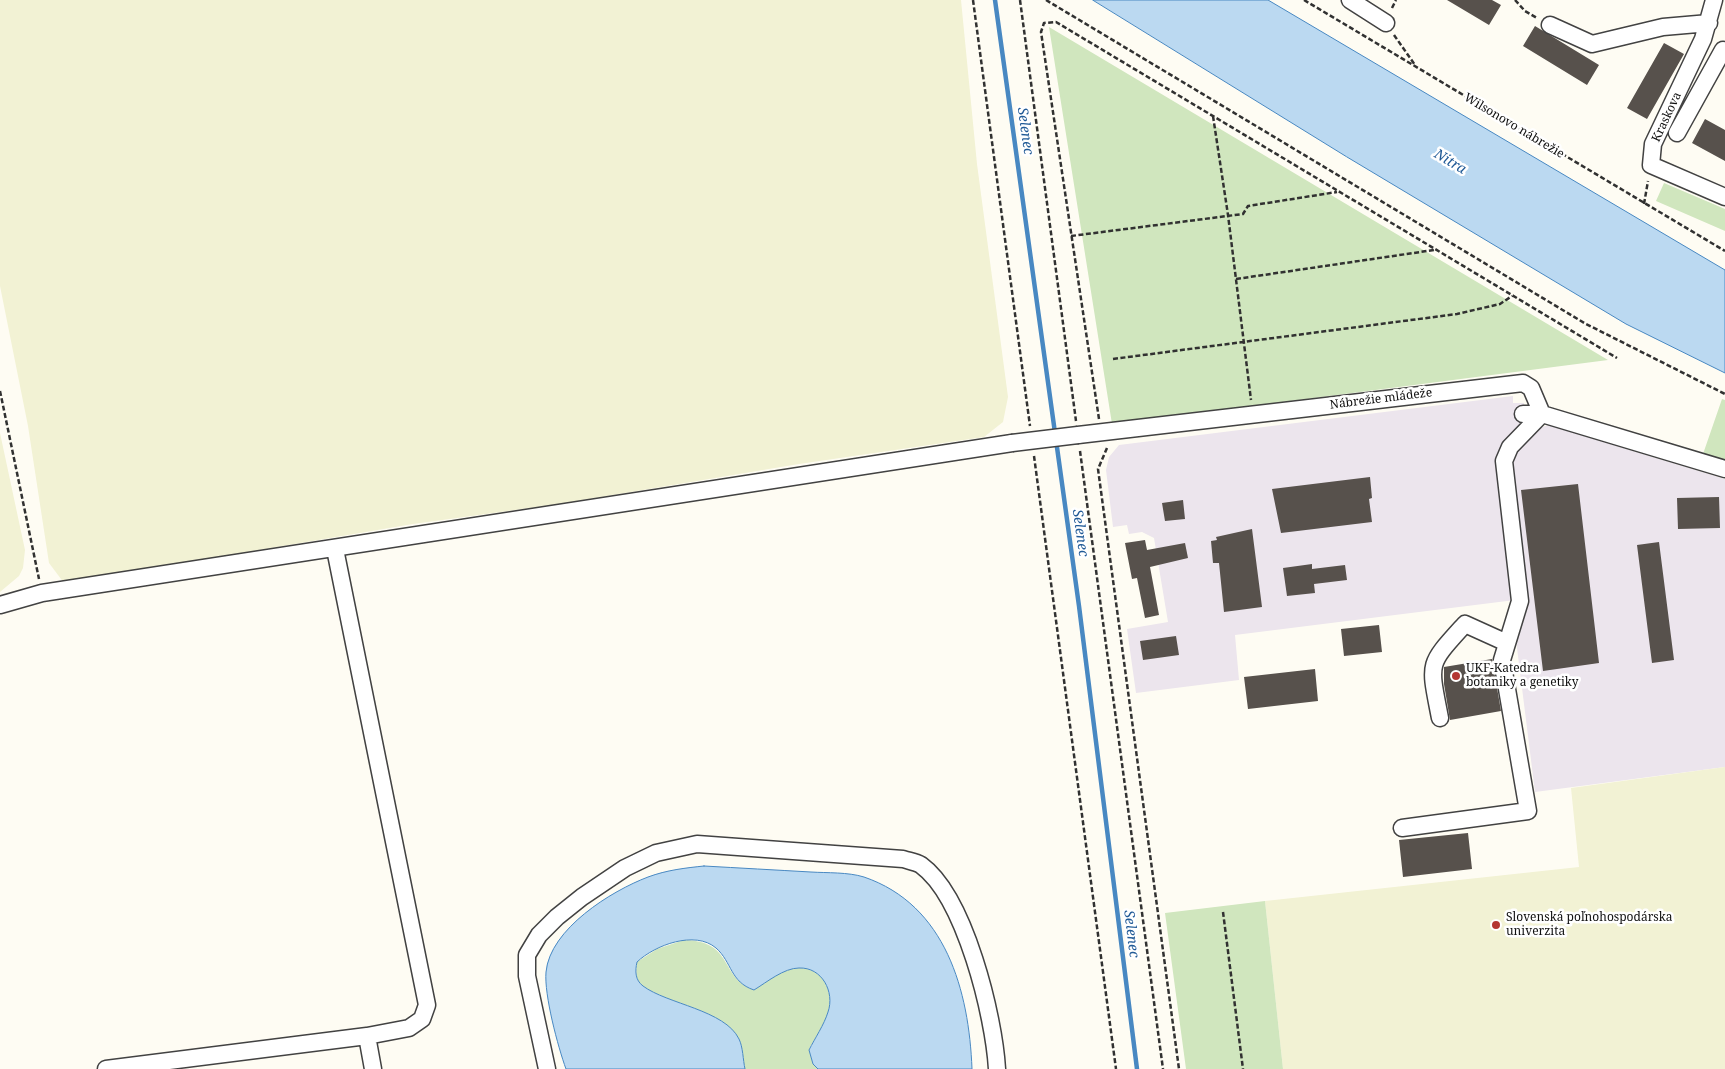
<!DOCTYPE html>
<meta charset="utf-8">
<style>
body{margin:0}
canvas{display:block;background:#fefcf3}
</style>
<canvas width="1725" height="1069"></canvas>
<script>
const c = document.querySelector('canvas').getContext('2d');
c.lineJoin = 'round';
function fillPath(path, color) { c.fillStyle = color; c.fill(path, 'evenodd'); }
function strokePath(path, color, width, dash) { c.strokeStyle = color; c.lineWidth = width; c.lineCap = dash ? 'butt' : 'round'; c.setLineDash(dash || []); c.stroke(path); }
function label(font, color, halo, rows, align = 'center') {
  c.font = font + ' "Noto Serif",serif'; c.lineWidth = 5; c.setLineDash([]); c.textBaseline = 'middle'; c.strokeStyle = halo; c.fillStyle = color; for (const [text, x, y, turn = 0] of rows) {
    c.save(); c.translate(x, y); c.rotate((+turn || 0) * Math.PI / 180); c.textAlign = isNaN(turn) ? turn : align; if (halo) c.strokeText(text, 0, 0); c.fillText(text, 0, 0); c.restore();
  }
}
fillPath(new Path2D(`
 M 1513,396 L 1513,403 L 1524,403 L 1522,420 L 1514,437 L 1500,449 L 1515,600 L 1235,635 L 1239,680 L 1136,693 L 1127,629 L 1168,622 L 1154,538 L 1142,532 L 1129,534 L 1127,525 L 1113,527 L 1106,470 L 1109,457 L 1119,445 Z
 M 1548,425 L 1725,479 L 1725,767 L 1535,792 L 1515,632 L 1511,455 L 1518,446 L 1540,428 Z`), '#ece5ed');
fillPath(new Path2D(`
 M 0,0 L 961,0 L 977,164 L 1008,397 L 1003,422 L 984,437 L 799,464 L 559,504 L 413,524 L 64,583 L 49,563 L 28,426 L 0,286 Z
 M 0,433 L 25,550 L 23,568 L 19,576 L 0,592 Z
 M 1725,767 L 1725,1069 L 1283,1069 L 1265,901 L 1579,867 L 1571,788 Z`), '#f2f2d4');
fillPath(new Path2D(`
 M 1049,27 L 1608,360 L 1112,424 Z
 M 1664,183 L 1725,209 L 1725,231 L 1656,201 Z
 M 1722,399 L 1725,400 L 1725,460 L 1703,454 Z
 M 1265,901 L 1283,1069 L 1186,1069 L 1165,913 Z
 M 684,940 C 735,941 719,978 754,990 C 767,982 783,968 799,968 C 822,967 835,992 828,1012 C 825,1024 815,1038 809,1049 L 813,1064 L 818,1069 L 745,1069 C 743,1060 743,1047 739,1039 C 725,1010 667,1004 643,986 C 635,980 636,971 637,962 L 657,949 Z`), '#d0e6be');
const water = new Path2D(`
 M 1093,0 L 1268,0 L 1725,270 L 1725,373 L 1626,324 L 1347,157 Z
 M 704,866 C 740,868 775,870 811,872 C 827,873 848,872 864,877 C 946,905 969,991 972,1069 L 818,1069 L 813,1064 L 809,1050 C 815,1038 824,1025 828,1012 C 835,992 822,967 799,968 C 784,968 767,982 754,990 C 730,982 732,962 716,948 C 695,930 655,945 637,962 C 635,971 635,980 643,986 C 667,1004 725,1010 739,1039 C 743,1047 743,1060 745,1069 L 566,1069 C 558,1047 544,995 546,972 C 550,929 611,891 648,877 C 667,870 685,868 704,866 Z`);
fillPath(water, '#bbd9f1');
strokePath(water, '#4888c2', 1);
strokePath(new Path2D(`
 M 995,0 L 1079,606 L 1137,1069`), '#4888c2', 4.5);
fillPath(new Path2D(`
 M 1447,0 L 1492,0 L 1501,5 L 1489,25 Z
 M 1535,26 L 1599,65 L 1587,85 L 1523,46 Z
 M 1664,43 L 1684,54 L 1647,119 L 1627,108 Z
 M 1705,119 L 1725,130 L 1725,161 L 1692,143 Z
 M 1370,477 L 1372,498 L 1369,499 L 1372,522 L 1281,533 L 1272,489 Z
 M 1578,484 L 1599,663 L 1543,671 L 1521,490 Z
 M 1719,497 L 1720,528 L 1678,529 L 1677,498 Z
 M 1183,500 L 1185,519 L 1165,521 L 1162,503 Z
 M 1252,529 L 1262,607 L 1224,612 L 1219,563 L 1213,563 L 1211,541 L 1217,540 L 1216,537 Z
 M 1145,540 L 1147,550 L 1185,543 L 1188,558 L 1150,567 L 1159,615 L 1145,618 L 1137,578 L 1132,579 L 1125,543 Z
 M 1659,542 L 1674,660 L 1652,663 L 1637,545 Z
 M 1312,564 L 1312,569 L 1345,565 L 1347,580 L 1314,584 L 1315,593 L 1287,596 L 1283,568 Z
 M 1379,625 L 1382,652 L 1344,656 L 1341,629 Z
 M 1176,636 L 1179,655 L 1143,660 L 1140,641 Z
 M 1492,659 L 1501,711 L 1450,720 L 1444,684 L 1444,667 Z
 M 1315,669 L 1318,701 L 1248,709 L 1244,677 Z
 M 1468,833 L 1472,869 L 1403,877 L 1399,840 Z`), '#57514c');
const minor = new Path2D(`
 M 1350,0 L 1386,23
 M 1714,0 L 1703,39 L 1653,144 L 1651,165 L 1725,197
 M 1550,25 L 1592,44 L 1663,27 L 1709,23
 M 1677,133 L 1723,50
 M 1078,435 L 1523,383 L 1531,388 L 1542,414 L 1725,469
 M 335,549 L 427,1005 L 422,1019 L 409,1028 L 367,1036
 M 0,605 L 42,593 L 1012,443
 M 1440,718 C 1429,661 1427,666 1465,624 L 1507,643
 M 1402,828 L 1528,811 L 1502,660 L 1520,601 L 1504,461 L 1510,447 L 1542,414 L 1523,414
 M 106,1069 L 367,1036 L 373,1069
 M 547,1069 L 527,976 L 527,955 L 539,935 L 557,917 L 582,897 L 625,868 L 656,853 L 697,844 L 903,859 C 909,861 916,862 921,865 C 965,897 994,1016 997,1069`);
strokePath(minor, '#424242', 19);
strokePath(new Path2D(`
 M 973,0 L 1030,426
 M 1020,0 L 1076,421
 M 1046,0 L 1586,324 L 1725,394
 M 1304,0 L 1725,251
 M 1515,0 L 1525,11 L 1537,18
 M 1392,8 L 1396,0
 M 1394,35 L 1415,65
 M 1213,116 L 1228,215 L 1251,400
 M 1644,204 L 1648,181
 M 1071,236 L 1243,214 L 1248,206 L 1337,192
 M 1236,279 L 1434,250
 M 1113,359 L 1457,314 L 1500,304 L 1512,296
 M 0,391 L 39,579
 M 1099,419 L 1041,32 L 1044,23 L 1056,22 L 1617,358
 M 1107,448 L 1098,469 L 1179,1069
 M 1080,451 L 1163,1069
 M 1034,456 L 1116,1069
 M 1223,912 L 1243,1069`), '#313131', 2.5, [5, 2.5]);
strokePath(minor, '#fff', 16);
const minorBridge = new Path2D(`
 M 1012,443 L 1078,435`);
strokePath(minorBridge, '#424242', 19, []);
strokePath(minorBridge, '#fff', 16);
for (const [x, y, r, color] of [
 [1456,676,5,"#b43633"],
 [1496,925,5,"#b43633"]
]) { const dot = new Path2D(); dot.arc(x, y, r, 0, 2 * Math.PI); c.fillStyle = color; c.fill(dot); strokePath(dot, '#fff', 2); }
label('12px', '#0f0f0f', '#fff', [
 ["Kraskova",1667,117,-65],
 ["Wilsonovo nábrežie",1514,126,31],
 ["Nábrežie mládeže",1381,399,-7]
]);
label('12px', '#0f0f0f', '#fff', [
 ["UKF-Katedra",1466,669],
 ["botaniky a genetiky",1466,683],
 ["Slovenská poľnohospodárska",1506,918],
 ["univerzita",1506,932]
], 'left');
label('italic 14px', '#225b97', '#fff', [
 ["Selenec",1025,131,82],
 ["Nitra",1450,162,31],
 ["Selenec",1080,533,82],
 ["Selenec",1131,934,83]
]);
</script>
